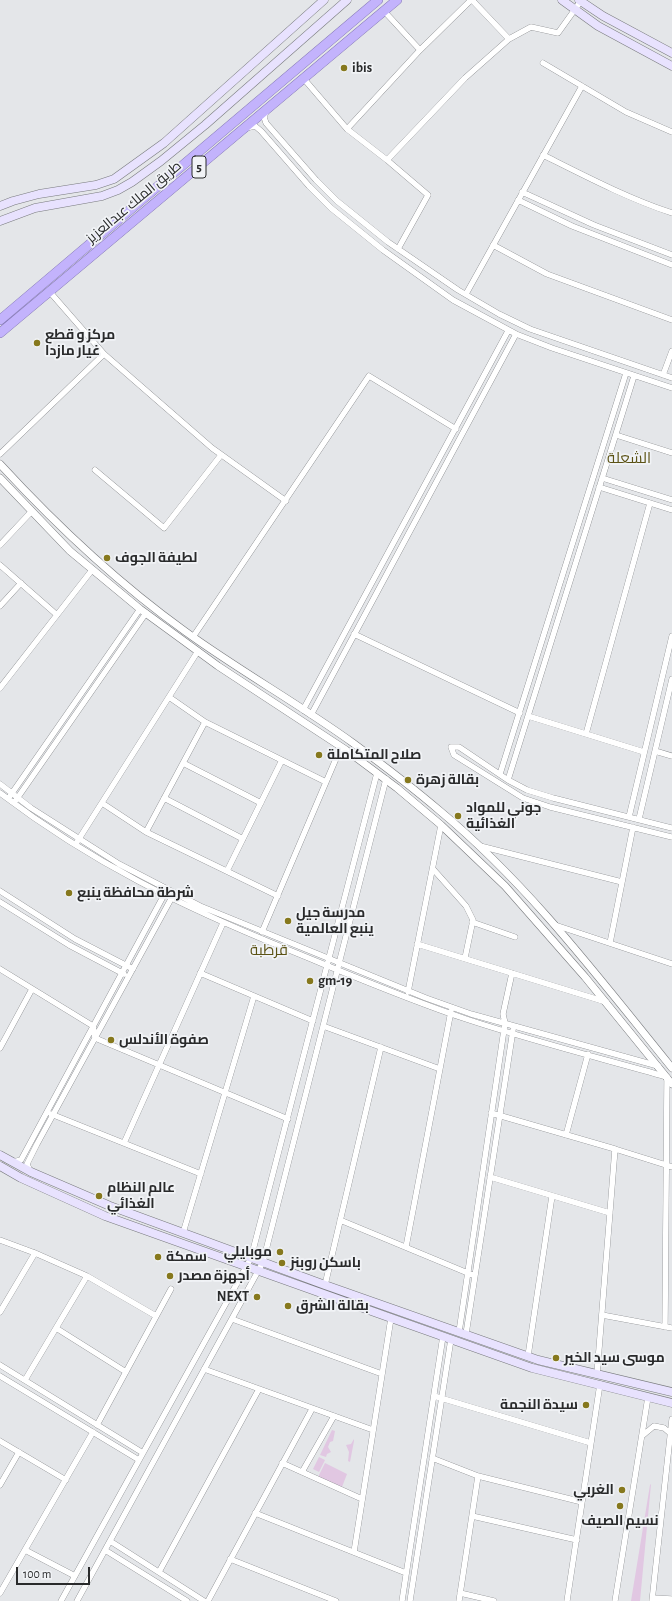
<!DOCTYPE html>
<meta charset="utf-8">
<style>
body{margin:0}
#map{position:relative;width:672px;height:1601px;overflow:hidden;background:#e4e6e9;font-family:"Alegreya Sans",sans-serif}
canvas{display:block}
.scale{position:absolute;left:16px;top:1567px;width:74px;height:18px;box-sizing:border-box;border:2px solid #292a2b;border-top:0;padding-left:5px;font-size:12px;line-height:14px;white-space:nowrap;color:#292a2b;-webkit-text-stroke:3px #f1f3f6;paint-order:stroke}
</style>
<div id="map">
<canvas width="672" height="1601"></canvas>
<div class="scale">100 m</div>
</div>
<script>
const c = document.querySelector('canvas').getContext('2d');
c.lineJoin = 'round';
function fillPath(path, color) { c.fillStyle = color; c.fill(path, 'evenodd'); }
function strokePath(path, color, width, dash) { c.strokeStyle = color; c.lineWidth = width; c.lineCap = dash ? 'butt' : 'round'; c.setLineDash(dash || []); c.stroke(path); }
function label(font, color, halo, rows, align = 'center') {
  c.font = font + ' "Alegreya Sans",Cairo,sans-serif'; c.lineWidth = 3.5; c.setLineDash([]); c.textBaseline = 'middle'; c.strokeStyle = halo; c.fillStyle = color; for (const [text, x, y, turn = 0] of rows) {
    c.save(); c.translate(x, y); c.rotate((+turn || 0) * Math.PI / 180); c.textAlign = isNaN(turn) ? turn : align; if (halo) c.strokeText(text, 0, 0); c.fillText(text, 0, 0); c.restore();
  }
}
fillPath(new Path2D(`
 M 332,1430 L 335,1431 L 333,1441 L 330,1442 L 328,1447 L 331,1452 L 327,1454 L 326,1457 L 320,1455 Z
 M 354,1439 L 354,1441 L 350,1462 L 348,1461 L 349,1452 L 346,1445 L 351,1444 Z
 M 319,1457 L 325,1460 L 319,1472 L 313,1469 Z
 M 325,1463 L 347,1474 L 342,1487 L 318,1477 Z
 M 651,1484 L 640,1601 L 631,1601 L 650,1485 Z`), '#e1c7e2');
const minor = new Path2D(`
 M 472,0 L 509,39 L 531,27 L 558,33 L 581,1
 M 384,11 L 420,50
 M 543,63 L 626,112 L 672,132
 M 304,79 L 347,129 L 387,160 L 465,78 L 509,39
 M 266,112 L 264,117 L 266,123 L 316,180 L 337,201 L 388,242 L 458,290 L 499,314 L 530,329 L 672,378
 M 246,128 L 255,126 L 261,131 L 309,186 L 331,208 L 383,250 L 453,300 L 516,334 L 552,348 L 672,388
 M 347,129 L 420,50 L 471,0
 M 543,155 C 585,176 627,198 672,213
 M 387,160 L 428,195 L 398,249
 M 522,192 L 594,225 L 672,255
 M 518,200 L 572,226 L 672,265
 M 493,245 L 547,274 L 672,320
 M 49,291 L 104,354 L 212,448 L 286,501
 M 466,294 L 582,86
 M 663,375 L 672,351
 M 616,435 L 672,453
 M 0,454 L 104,354
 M 95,470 L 164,528 L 221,455
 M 602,478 L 672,500
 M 599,487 L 672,510
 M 0,545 L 31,512
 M 0,565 L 57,615
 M 0,606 L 21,583
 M 354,634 L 520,713
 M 193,637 L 369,376 L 456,429
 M 0,688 L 92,570
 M 169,697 L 205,722 L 326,782
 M 303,710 L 508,331
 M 311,715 L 516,334
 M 528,716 L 644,752
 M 586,734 L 650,503
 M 655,751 L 672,756
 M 183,763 L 261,803
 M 500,774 L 626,373
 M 508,780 L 634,376
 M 0,784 L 31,808 L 119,864 L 200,906 L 426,998 L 471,1014 L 658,1066
 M 0,793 C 92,863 183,907 289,950 C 348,974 406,999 466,1019 C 532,1041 600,1058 667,1077 L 665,1327
 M 10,796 L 140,609
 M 164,798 L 243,839
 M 16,800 L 146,613
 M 102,803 L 146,832 L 278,896
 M 629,817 L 672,636
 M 639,819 L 672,679
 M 672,828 L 553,798 L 527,790 L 508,780 L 459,747 L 451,747 L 454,755 L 523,798 L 550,807 L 672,837
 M 146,832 L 205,722
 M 77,842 L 198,651
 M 480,846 L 622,882
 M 433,869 L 466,906 L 473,920 L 465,958
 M 227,871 L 282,760
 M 0,891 L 75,939 L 133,969
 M 0,902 L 69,945 L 124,974
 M 472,922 L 515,937
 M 555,925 L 672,964
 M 262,932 L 341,747
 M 610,943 L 633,827
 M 417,944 L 606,1002
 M 0,969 L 93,1026 L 95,1038 L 288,1119
 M 200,973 L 313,1021
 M 408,992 L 441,825
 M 323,1026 L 440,1069
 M 0,1048 L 32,989
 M 491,1113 L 615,1149 L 597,1374
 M 51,1114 L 201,1174
 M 566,1135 L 588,1054
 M 124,1143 L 223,923
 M 615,1149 L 672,1167
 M 13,1162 L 21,1160 L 164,895
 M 30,1171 L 27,1164 L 37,1144 L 171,899
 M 490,1177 L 610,1213
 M 340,1220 L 475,1276
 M 183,1233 L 254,996
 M 0,1240 L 35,1253 L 87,1276 L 156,1316
 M 406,1247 L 451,1011
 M 325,1285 L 381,1047
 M 0,1312 L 35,1253
 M 602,1315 L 672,1328
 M 232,1319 L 382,1374
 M 56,1328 L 126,1372
 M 459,1332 L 505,1023 L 503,1014 L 512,973
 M 466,1334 L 513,1030
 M 528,1356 L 552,1196
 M 0,1365 L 143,1453
 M 204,1369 L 373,1430
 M 0,1376 L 139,1460
 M 25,1380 L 87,1276
 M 434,1396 L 591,1443
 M 97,1425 L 171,1289
 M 642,1436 L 654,1426 L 664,1428 L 670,1433
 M 0,1441 L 66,1480
 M 432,1458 L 478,1476 L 582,1502
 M 282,1463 L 362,1499
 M 302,1472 L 334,1416
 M 0,1485 L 19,1452
 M 255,1513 L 406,1573
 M 472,1516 L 577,1540
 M 110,1541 L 204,1601
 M 25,1550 L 75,1576
 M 105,1550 L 187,1601
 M 354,1552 L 391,1318
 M 230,1559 L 336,1601
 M 159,1572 L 259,1389
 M 0,1593 L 93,1432
 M 460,1593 L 494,1601
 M 653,1598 L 672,1599
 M 61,1601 L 251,1258 L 377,773
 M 77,1601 L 263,1262 L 386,779
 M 208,1601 L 312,1409
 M 402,1601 L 443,1336
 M 410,1601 L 451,1339
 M 459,1601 L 478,1476
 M 567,1601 L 600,1384
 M 615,1601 L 648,1397
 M 652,1601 L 672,1419`);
const tertiary = new Path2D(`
 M 0,464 C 57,526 118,583 186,632 C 240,671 299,704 353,743 C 383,765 412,787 440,811 C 529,885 599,978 672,1068
 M 0,478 L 70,551 L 140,609 L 218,666 L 346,750 L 397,788 L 441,825 L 505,886 L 585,977 L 672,1084`);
const secondary = new Path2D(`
 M 562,0 L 598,26 L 672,66
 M 579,0 L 603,16 L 672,53
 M 0,206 L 13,201 L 39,194 L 96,185 L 114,179 L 164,143 L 324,0
 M 0,221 L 35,208 L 102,196 L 118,190 L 132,182 L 161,161 L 205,125 L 347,0
 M 0,1155 L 31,1172 L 110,1206 L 325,1285 L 538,1360 L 672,1392
 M 0,1166 L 21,1178 L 105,1216 L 391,1318 L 532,1368 L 672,1403`);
const trunk = new Path2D(`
 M 0,320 L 378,0
 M 0,333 L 397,0`);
strokePath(minor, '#787a7d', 6);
strokePath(tertiary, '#787a7d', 8);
strokePath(secondary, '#787a7d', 9);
strokePath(trunk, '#8377b3', 10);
strokePath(minor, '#fff', 5.5);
strokePath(tertiary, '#fff', 7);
strokePath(secondary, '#e8e2fe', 8);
strokePath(trunk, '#c3b3fc', 9);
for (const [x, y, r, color] of [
 [344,68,4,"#86781d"],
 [37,343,4,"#86781d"],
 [107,558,4,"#86781d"],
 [319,755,4,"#86781d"],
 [408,780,4,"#86781d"],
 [458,816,4,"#86781d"],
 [69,893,4,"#86781d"],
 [288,921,4,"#86781d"],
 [310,981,4,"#86781d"],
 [111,1040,4,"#86781d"],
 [99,1196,4,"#86781d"],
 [280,1252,4,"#86781d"],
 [158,1257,4,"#86781d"],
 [282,1263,4,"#86781d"],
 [170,1276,4,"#86781d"],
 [257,1297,4,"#86781d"],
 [288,1306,4,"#86781d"],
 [556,1358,4,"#86781d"],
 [586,1405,4,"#86781d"],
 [622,1490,4,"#86781d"],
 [620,1506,4,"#86781d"]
]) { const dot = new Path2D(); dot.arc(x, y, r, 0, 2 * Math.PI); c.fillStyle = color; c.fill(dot); strokePath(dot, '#f1f3f6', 1.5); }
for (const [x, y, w] of [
 [199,167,14]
]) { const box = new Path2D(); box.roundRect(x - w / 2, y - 11, w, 22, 3); c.fillStyle = '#f1f3f6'; c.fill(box); strokePath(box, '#292a2b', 1); }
label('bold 13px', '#292a2b', null, [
 ["5",199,167]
]);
label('bold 14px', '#292a2b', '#f1f3f6', [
 ["ibis",352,68],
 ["مركز و قطع",45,335],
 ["غيار مازدا",45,351],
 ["لطيفة الجوف",115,558],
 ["صلاح المتكاملة",327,755],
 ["بقالة زهرة",416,780],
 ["جوني للمواد",466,808],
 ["الغذائية",466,824],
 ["شرطة محافظة ينبع",77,893],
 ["مدرسة جيل",296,913],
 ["ينبع العالمية",296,929],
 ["gm-19",318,981],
 ["صفوة الأندلس",119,1040],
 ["عالم النظام",107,1188],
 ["الغذائي",107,1204],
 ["موبايلي",272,1252,"right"],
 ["سمكة",166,1257],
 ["باسكن روبنز",290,1263],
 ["أجهزة مصدر",178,1276],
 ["NEXT",249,1297,"right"],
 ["بقالة الشرق",296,1306],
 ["موسى سيد الخير",564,1358],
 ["سيدة النجمة",578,1405,"right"],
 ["الغربي",614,1490,"right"],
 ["نسيم الصيف",620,1521,"center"]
], 'left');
label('14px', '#292a2b', '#f1f3f6', [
 ["طريق الملك عبدالعزيز",134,202,-40]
]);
label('15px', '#5b5214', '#f1f3f6', [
 ["الشعلة",629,458],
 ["قرطبة",269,950]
]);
</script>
